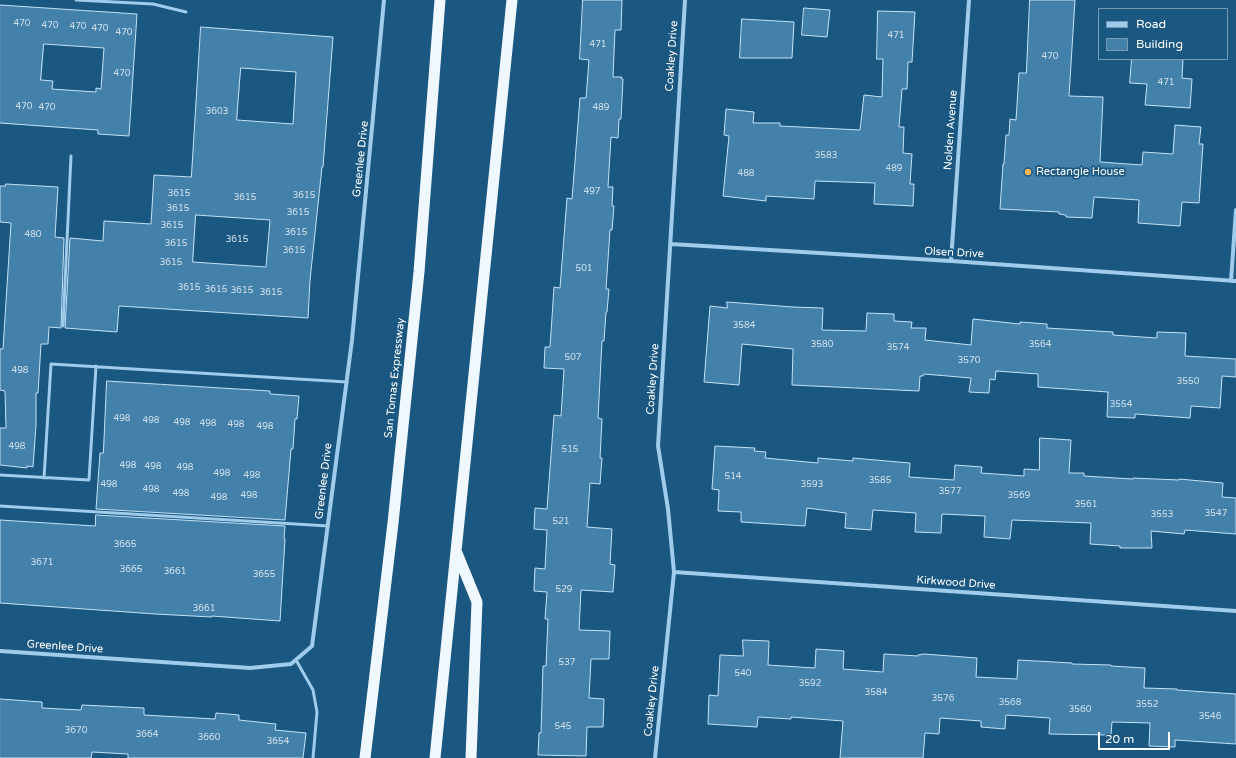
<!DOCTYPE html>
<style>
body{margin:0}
#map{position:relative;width:1236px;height:758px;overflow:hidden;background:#1a5781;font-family:"Varela Round",sans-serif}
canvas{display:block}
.legend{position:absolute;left:1098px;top:8px;width:130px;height:52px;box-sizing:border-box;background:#1a5781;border:1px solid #769ab3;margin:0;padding:5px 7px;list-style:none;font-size:12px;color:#fff}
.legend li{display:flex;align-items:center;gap:8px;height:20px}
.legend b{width:20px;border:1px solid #769ab3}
.scale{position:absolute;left:1098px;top:732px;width:72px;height:18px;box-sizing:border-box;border:2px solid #fff;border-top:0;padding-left:5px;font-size:12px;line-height:14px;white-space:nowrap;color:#fff;-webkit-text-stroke:3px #1a5781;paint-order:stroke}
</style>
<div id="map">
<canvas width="1236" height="758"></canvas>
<ul class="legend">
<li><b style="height:5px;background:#9eccea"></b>Road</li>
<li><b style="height:11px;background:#4381ab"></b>Building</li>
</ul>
<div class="scale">20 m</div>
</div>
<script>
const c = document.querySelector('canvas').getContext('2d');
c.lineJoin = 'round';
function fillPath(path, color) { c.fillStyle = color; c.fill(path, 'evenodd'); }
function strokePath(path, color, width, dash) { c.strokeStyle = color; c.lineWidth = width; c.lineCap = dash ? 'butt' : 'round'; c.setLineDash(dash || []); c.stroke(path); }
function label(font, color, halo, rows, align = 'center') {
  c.font = font + ' "Varela Round",sans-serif'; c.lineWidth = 3.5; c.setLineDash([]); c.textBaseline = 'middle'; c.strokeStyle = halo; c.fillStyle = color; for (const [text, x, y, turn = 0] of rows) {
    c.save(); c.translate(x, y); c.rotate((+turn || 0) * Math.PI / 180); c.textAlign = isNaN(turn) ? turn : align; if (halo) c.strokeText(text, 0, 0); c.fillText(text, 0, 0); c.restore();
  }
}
const building = new Path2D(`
 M 583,0 L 622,0 L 621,30 L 615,30 L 613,77 L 622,77 L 621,78 L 623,79 L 621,119 L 619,119 L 618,138 L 611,137 L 608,187 L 613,187 L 612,206 L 614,206 L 612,230 L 610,230 L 606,289 L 609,289 L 607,312 L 606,312 L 604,341 L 602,341 L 598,418 L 602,419 L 600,458 L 602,458 L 600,484 L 590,483 L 587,527 L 612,529 L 610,564 L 615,565 L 613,592 L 581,590 L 579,630 L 610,631 L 609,659 L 591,659 L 589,698 L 604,699 L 603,727 L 587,727 L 586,756 L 538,755 L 539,733 L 541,733 L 543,666 L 546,666 L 548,619 L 545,619 L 547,592 L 534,591 L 535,568 L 545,569 L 547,530 L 534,529 L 535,508 L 547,509 L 554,415 L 561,416 L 564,369 L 544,368 L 545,347 L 550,347 L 554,287 L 560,288 L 567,198 L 572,199 L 580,98 L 586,98 L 589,60 L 580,59 Z
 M 1030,0 L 1075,0 L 1069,96 L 1103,97 L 1100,162 L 1142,165 L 1143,152 L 1173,154 L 1175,125 L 1201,127 L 1199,144 L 1203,144 L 1199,203 L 1182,202 L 1180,226 L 1138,223 L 1139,200 L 1094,197 L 1092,218 L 1066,217 L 1066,215 L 1059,214 L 1059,212 L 1000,209 L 1003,164 L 1004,164 L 1006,135 L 1009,135 L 1010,119 L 1016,120 L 1019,73 L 1026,73 Z
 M 0,5 L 137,14 L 129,136 L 98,134 L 98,130 L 0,123 ZM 44,44 L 104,48 L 101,89 L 96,88 L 96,92 L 52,89 L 53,81 L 41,80 Z
 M 804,8 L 830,10 L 827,37 L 802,35 Z
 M 878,11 L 915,12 L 912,62 L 908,62 L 907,89 L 902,89 L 899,127 L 904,127 L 903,153 L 912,154 L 910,184 L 914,184 L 913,206 L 874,204 L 875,183 L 815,181 L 814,199 L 766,196 L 766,201 L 723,196 L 729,136 L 724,135 L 726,109 L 754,112 L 753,123 L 780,123 L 780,126 L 860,130 L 864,95 L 882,97 L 883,59 L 877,59 Z
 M 742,19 L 794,22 L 792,58 L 740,58 Z
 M 201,27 L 333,37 L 323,167 L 322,167 L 310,280 L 308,318 L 119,306 L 117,332 L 65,328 L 70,238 L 103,241 L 104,221 L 151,224 L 154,175 L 191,177 ZM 241,68 L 296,72 L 293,124 L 237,120 ZM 196,215 L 270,220 L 266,267 L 193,262 Z
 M 1132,59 L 1183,59 L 1182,78 L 1192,79 L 1190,108 L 1145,105 L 1147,84 L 1130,83 Z
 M 6,184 L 58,187 L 55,237 L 64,238 L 61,328 L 49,327 L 48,344 L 41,344 L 38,393 L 36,393 L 36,425 L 33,467 L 27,466 L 27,468 L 0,465 L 0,428 L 6,428 L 5,391 L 0,390 L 0,349 L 3,349 L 11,223 L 0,222 L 0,186 L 5,186 Z
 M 727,302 L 793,307 L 823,308 L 822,330 L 866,331 L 867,313 L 894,314 L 894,321 L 912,322 L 911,328 L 926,328 L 925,340 L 971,345 L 973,319 L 1020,324 L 1020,322 L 1047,324 L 1047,328 L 1113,332 L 1113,335 L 1157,338 L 1157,332 L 1186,333 L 1185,356 L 1236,359 L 1236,377 L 1222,376 L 1220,408 L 1191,406 L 1190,418 L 1135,414 L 1135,418 L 1107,417 L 1108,392 L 1038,387 L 1038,374 L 996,371 L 995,380 L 990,379 L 989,393 L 969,392 L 971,378 L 924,374 L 923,376 L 920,376 L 919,391 L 792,385 L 793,349 L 742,344 L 739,385 L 704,382 L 710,306 L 727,308 Z
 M 107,381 L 270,391 L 270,394 L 299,396 L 297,419 L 295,419 L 293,449 L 291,449 L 285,520 L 96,509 L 100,453 L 103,453 Z
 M 1040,438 L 1071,440 L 1069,473 L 1084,473 L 1084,476 L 1133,479 L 1133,478 L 1179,480 L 1179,479 L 1223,483 L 1222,497 L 1236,498 L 1236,534 L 1185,530 L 1184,534 L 1151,531 L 1152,548 L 1120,548 L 1120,546 L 1090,544 L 1091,523 L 1012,520 L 1010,539 L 984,537 L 985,516 L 942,514 L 941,533 L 915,532 L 916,513 L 873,510 L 871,530 L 845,528 L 846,513 L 807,508 L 805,526 L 741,522 L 741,512 L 718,511 L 719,490 L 712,489 L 715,446 L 755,448 L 754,451 L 766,452 L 765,458 L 818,463 L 818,458 L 853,461 L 853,458 L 910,463 L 909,477 L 954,480 L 955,465 L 982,467 L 981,473 L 1024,476 L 1024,469 L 1039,470 Z
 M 96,515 L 285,526 L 284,539 L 285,539 L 280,621 L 212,616 L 212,617 L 155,614 L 0,603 L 0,520 L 95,526 Z
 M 743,640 L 769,641 L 768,665 L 815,668 L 816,649 L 844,651 L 843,669 L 883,672 L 884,654 L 918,656 L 918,655 L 924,654 L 977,658 L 976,677 L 1017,679 L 1018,660 L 1072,663 L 1072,664 L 1111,665 L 1111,666 L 1145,668 L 1144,688 L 1177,689 L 1177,690 L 1236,694 L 1236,744 L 1175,740 L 1175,747 L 1149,746 L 1150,723 L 1112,722 L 1111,735 L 1049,734 L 1050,718 L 1006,715 L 1005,729 L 981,727 L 981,721 L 940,718 L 939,734 L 925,733 L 923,758 L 840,758 L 843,721 L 791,717 L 791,719 L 758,717 L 757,727 L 708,724 L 709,695 L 718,696 L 720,655 L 743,656 Z
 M 0,699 L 42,702 L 42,708 L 81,710 L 82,705 L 144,708 L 144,715 L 215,719 L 216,713 L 239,715 L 239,720 L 276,724 L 275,730 L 306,733 L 303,758 L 128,758 L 128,754 L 92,752 L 91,758 L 0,758 Z`);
fillPath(building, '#4381ab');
strokePath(building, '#c3e3f8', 1);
strokePath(new Path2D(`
 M 76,0 L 153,4 L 186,12
 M 63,326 L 71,156
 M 0,475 L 89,480 L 96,366
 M 44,478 L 51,364 L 347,382
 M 0,506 L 328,526
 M 296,660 L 313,690 L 317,712 L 313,758`), '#9eccea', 3);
strokePath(new Path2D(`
 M 671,244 L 951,261 L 1236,281
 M 951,261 L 969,0
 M 1231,281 L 1236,210
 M 674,572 L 1236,611
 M 0,651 L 250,668 L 291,664 L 312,646 L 352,340 L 384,0
 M 655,758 L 674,572 L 668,509 L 658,446 L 685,0`), '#9eccea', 4);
strokePath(new Path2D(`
 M 457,553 L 477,602 L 471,758
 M 365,758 L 393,523 L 419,272 L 440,0
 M 435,758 L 512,0`), '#f0f8ff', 11);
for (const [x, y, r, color] of [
 [1028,172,4,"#fdb55a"]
]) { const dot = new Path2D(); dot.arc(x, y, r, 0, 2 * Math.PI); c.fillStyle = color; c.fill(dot); strokePath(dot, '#1a5781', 1.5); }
label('9px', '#d0e0ea', null, [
 ["470",22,24],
 ["470",50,26],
 ["470",78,27],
 ["470",100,29],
 ["470",124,33],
 ["471",896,36],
 ["471",598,45],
 ["470",1050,57],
 ["470",122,74],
 ["471",1166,83],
 ["470",24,107],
 ["470",47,108],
 ["489",601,108],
 ["3603",217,112],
 ["3583",826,156],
 ["489",894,169],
 ["488",746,174],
 ["497",592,192],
 ["3615",179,194],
 ["3615",304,196],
 ["3615",245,198],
 ["3615",178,209],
 ["3615",298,213],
 ["3615",172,226],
 ["3615",296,233],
 ["480",33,235],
 ["3615",237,240],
 ["3615",176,244],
 ["3615",294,251],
 ["3615",171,263],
 ["501",584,269],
 ["3615",189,288],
 ["3615",216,290],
 ["3615",242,291],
 ["3615",271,293],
 ["3584",744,326],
 ["3580",822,345],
 ["3564",1040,345],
 ["3574",898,348],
 ["507",573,358],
 ["3570",969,361],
 ["498",20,371],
 ["3550",1188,382],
 ["3554",1121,405],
 ["498",122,419],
 ["498",151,421],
 ["498",182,423],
 ["498",208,424],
 ["498",236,425],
 ["498",265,427],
 ["498",17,447],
 ["515",570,450],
 ["498",128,466],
 ["498",153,467],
 ["498",185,468],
 ["498",222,474],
 ["498",252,476],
 ["514",733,477],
 ["3585",880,481],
 ["498",109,485],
 ["3593",812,485],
 ["498",151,490],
 ["3577",950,492],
 ["498",181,494],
 ["498",249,496],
 ["3569",1019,496],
 ["498",219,498],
 ["3561",1086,505],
 ["3547",1216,514],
 ["3553",1162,515],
 ["521",561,522],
 ["3665",125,545],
 ["3671",42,563],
 ["3665",131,570],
 ["3661",175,572],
 ["3655",264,575],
 ["529",564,590],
 ["3661",204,609],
 ["537",567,663],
 ["540",743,674],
 ["3592",810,684],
 ["3584",876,693],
 ["3576",943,699],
 ["3568",1010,703],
 ["3552",1147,705],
 ["3560",1080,710],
 ["3546",1210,717],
 ["545",563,727],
 ["3670",76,731],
 ["3664",147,735],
 ["3660",209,738],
 ["3654",278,742]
]);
label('11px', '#fff', '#1a5781', [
 ["Coakley Drive",672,56,-86],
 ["Nolden Avenue",951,130,-86],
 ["Greenlee Drive",361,159,-84],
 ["Olsen Drive",954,253,3],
 ["San Tomas Expressway",395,378,-84],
 ["Coakley Drive",653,379,-86],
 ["Greenlee Drive",324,481,-83],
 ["Kirkwood Drive",956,583,4],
 ["Greenlee Drive",65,647,4],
 ["Coakley Drive",652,701,-84]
]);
label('11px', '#fff', '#1a5781', [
 ["Rectangle House",1036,172]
], 'left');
</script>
